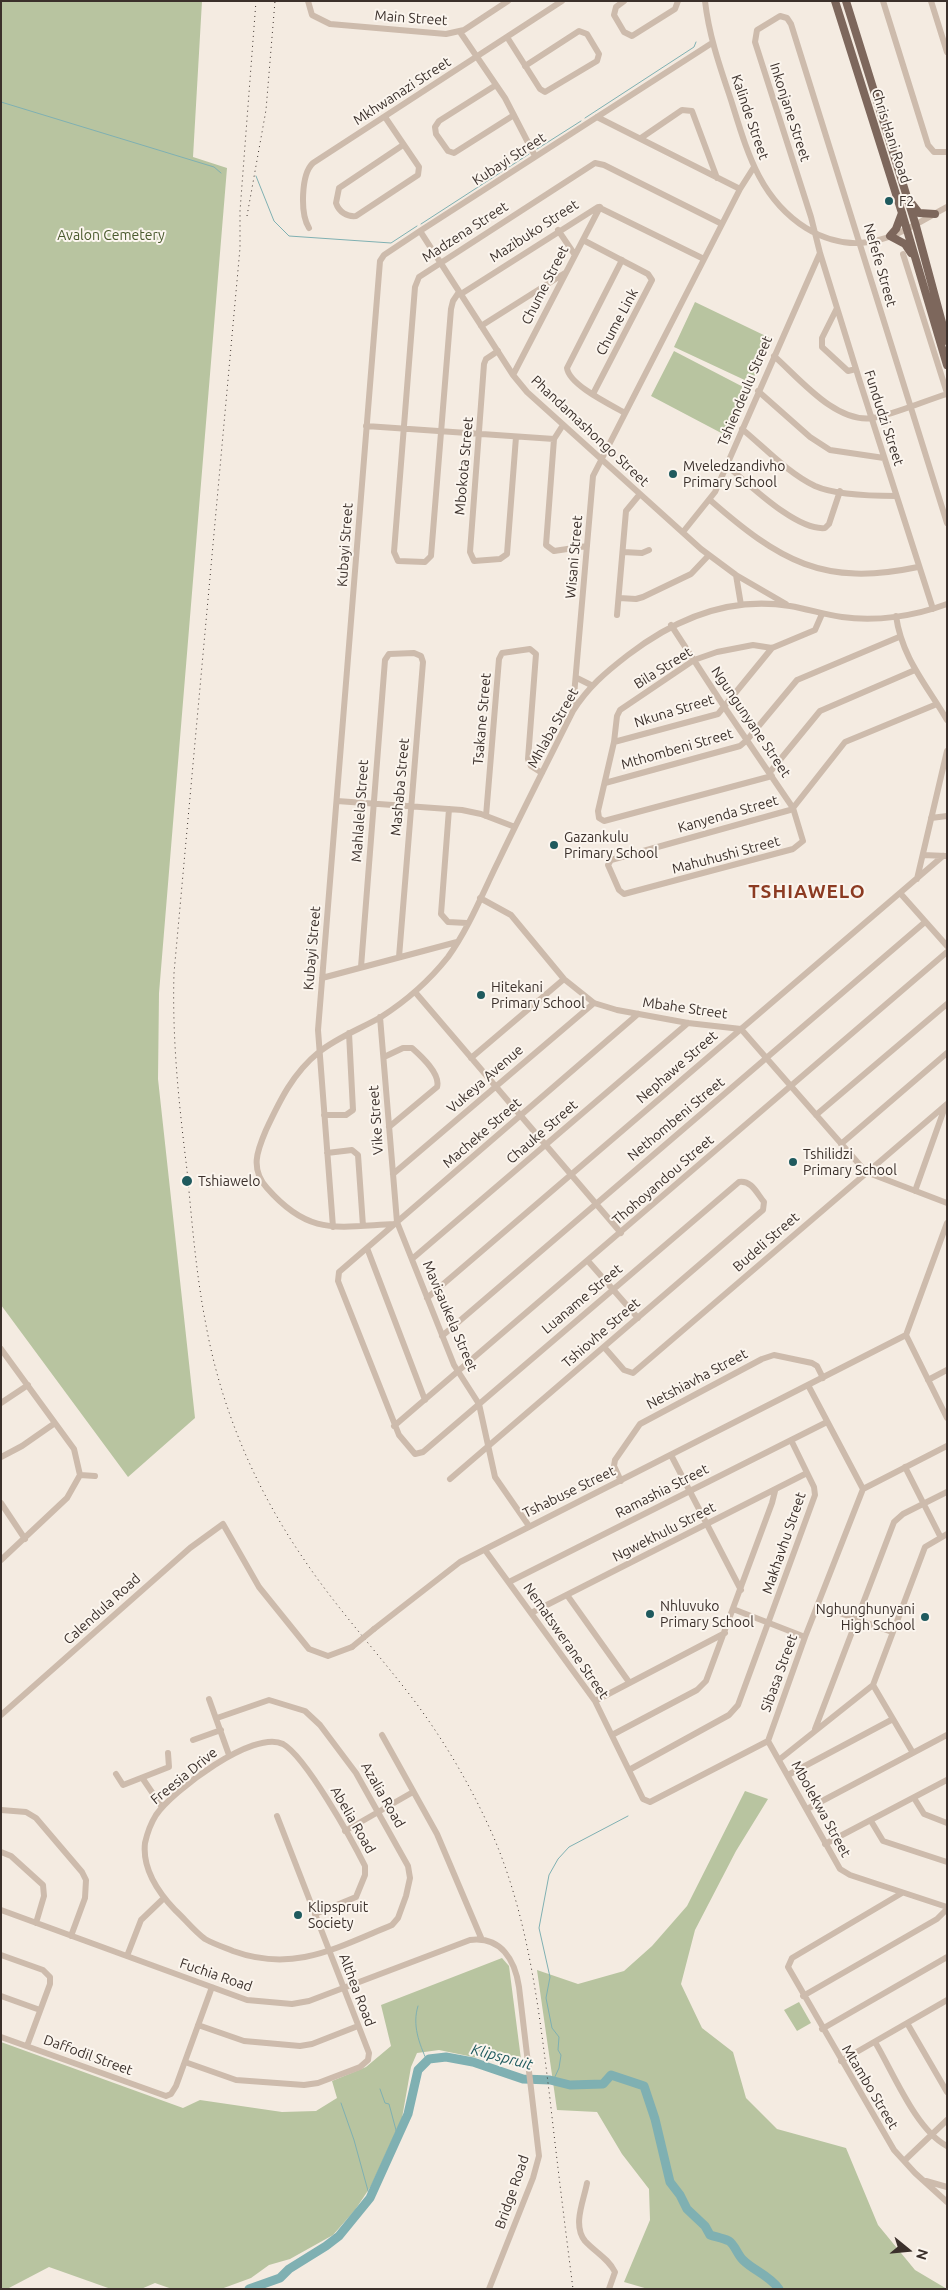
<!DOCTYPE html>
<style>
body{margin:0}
#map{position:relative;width:948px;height:2290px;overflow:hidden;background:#f4ebe1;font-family:Ubuntu,sans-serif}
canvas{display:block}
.frame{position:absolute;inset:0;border:2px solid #3b302b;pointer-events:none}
.north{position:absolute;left:883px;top:2225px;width:50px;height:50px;-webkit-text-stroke:4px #fbf5ee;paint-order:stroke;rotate:107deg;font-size:14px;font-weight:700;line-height:20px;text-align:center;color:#3b302b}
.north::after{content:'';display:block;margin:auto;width:18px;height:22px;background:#3b302b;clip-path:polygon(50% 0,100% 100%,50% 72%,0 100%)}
</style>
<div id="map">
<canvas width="948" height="2290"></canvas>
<div class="frame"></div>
<div class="north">N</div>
</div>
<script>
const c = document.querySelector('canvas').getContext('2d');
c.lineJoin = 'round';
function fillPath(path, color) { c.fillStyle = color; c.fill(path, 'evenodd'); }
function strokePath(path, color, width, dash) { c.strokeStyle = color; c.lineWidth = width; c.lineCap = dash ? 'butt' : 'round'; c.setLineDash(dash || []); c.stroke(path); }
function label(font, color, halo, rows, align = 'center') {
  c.font = font + ' Ubuntu,sans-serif'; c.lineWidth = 4; c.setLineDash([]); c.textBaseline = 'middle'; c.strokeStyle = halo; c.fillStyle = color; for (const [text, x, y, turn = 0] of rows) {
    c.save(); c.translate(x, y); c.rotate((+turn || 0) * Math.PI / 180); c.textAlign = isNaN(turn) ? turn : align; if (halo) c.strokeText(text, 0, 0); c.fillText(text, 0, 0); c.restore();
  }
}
fillPath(new Path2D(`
 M 1,1 L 202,1 L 193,157 L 227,168 L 159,993 L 158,1079 L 195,1418 L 128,1477 L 1,1305 Z
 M 695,302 L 772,339 L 751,383 L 674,347 Z
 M 674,351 L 749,390 L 725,435 L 651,396 Z
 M 745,1791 L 768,1799 L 736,1851 L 695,1930 L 681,1984 L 702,2028 L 733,2052 L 746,2098 L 777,2129 L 846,2148 L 878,2225 L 915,2270 L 947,2289 L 648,2289 L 624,2282 L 650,2220 L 649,2189 L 622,2154 L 597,2112 L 557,2110 L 537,1970 L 578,1984 L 624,1971 L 652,1946 L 687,1906 Z
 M 502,1958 L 509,1966 L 522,2067 L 439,2050 L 417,2053 L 411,2067 L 402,2118 L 371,2186 L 355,2210 L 333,2235 L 290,2259 L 269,2265 L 251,2278 L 221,2289 L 172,2289 L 155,2283 L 141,2289 L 111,2289 L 49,2267 L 7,2289 L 1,2289 L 1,2042 L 183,2108 L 200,2100 L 282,2112 L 316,2111 L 337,2098 L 332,2081 L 366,2067 L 391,2046 L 381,2005 Z
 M 799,2002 L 811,2023 L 797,2031 L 784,2010 Z`), '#b8c4a0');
strokePath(new Path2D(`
 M 1,102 L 214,167 L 221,173
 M 585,118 L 694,47 L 696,42
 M 537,149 L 581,121
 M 256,176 L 274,221 L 289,236 L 391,243 L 417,226
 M 421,224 L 529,154
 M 418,2006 C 412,2025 419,2043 427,2061
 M 553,2081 L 559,2068 L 561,2055 L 558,2050 L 559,2037 L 552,2028 L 546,1998 L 550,1977 L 539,1928 L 549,1875 L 558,1859 L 569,1847 L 628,1816
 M 380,2089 L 385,2103 L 389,2104 L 396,2130 L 397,2142
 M 341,2103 L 354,2140 L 370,2198`), '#7fb0b2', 1);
strokePath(new Path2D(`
 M 249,2289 L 280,2278 L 289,2269 L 326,2246 L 339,2236 L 370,2198 L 408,2114 L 418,2070 L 429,2059 L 446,2057 L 473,2062 L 523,2079 L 550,2080 L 570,2085 L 603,2084 L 611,2075 L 644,2086 L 655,2119 L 670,2182 L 680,2195 L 687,2209 L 705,2226 L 710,2235 C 716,2237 723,2238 729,2241 C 735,2245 737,2254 743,2260 C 754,2271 769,2275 779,2289`), '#7fb0b2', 9);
strokePath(new Path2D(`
 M 308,1 L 312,15 L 330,24 L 446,34 L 464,30 L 508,1
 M 624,1 L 616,7 L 614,15 L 624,32 L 632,36 L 675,9 L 678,1
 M 705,1 C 709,36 720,67 731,100 C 747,151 759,198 806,228 C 822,238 842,244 860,243 C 893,241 919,222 947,207
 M 883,1 L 928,145 L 934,152 L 947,152
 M 931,1 L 947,52
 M 460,32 L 505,98 L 535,156
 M 507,37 L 540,89 L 545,92 L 597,61 L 599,54 L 587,34 L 579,31 L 525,66
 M 496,85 L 439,121 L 435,127 L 436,134 L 448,151 L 454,153 L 514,115
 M 385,117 L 419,167 L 418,175 L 356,216 C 347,217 339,212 336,203 L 339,188 L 403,145
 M 597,117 L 740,189
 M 641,138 L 682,110 L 692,111 L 717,178
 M 309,228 C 300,214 301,174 313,163 L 562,1
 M 558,230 L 575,255
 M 420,231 L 513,375 L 527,392 L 701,549 L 736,575 L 786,604
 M 583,240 L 648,274 L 652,280 L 593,394
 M 903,254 L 947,393
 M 622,260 L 567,368 C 569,385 611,405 625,413
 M 459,292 L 453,301 L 451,309 L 431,556 L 425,562 L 398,561 L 394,552 L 415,287 L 419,277 L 595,163 L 604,165 L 722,224
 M 461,294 L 598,207 L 704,259
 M 837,308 L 822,338 L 822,347 L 848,371 L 856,369
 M 481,326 L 565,273
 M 498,351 L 486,359 L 484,364 L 470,552 L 474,561 L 500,559 L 507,554 L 516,437
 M 774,356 C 799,378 836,424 873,418 C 895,414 924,401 947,394
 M 513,375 L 600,207
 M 758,391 L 810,437 L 830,450 L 884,458
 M 563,425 L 554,439 L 546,545 L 554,551 L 587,546
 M 366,426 L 554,439
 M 742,429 C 765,448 788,473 815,486 C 835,495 874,496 896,496
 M 726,465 C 748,483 796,531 825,528 L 829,524 L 840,491
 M 710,500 C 780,561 823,587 918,567
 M 683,532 L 715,492 L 820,253
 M 623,552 L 642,553 L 649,550
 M 736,575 L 741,605
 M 619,598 L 636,599 L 643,597 L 691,574 L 709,555
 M 933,609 L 860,382 L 820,253 L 811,217 L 755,42 L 757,30 L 780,16 L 787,18 L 791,24 L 947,523
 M 617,615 L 626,511 L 640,494
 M 896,616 C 902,658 926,684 947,720
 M 671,625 L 725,708 L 793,808 L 803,841 L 793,849 L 624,894 L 619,890 L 608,865 L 611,860 L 790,810 L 793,808 L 845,742 L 937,704
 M 577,678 L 591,685
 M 573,707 L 593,476 L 740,189 L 754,167
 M 614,742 L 718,714 L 772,648
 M 770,772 L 820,711 L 915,670
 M 772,776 L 604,821 L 599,818 L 598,811 L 614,742 L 617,716 L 620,710 L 694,660 L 717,652 L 753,645 L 772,648 L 815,630 L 822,614
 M 605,783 L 740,746 L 747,740 L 797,680 L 899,637
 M 337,801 L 462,810 L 481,814 L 515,827
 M 449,809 L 441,914 L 448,922 L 467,923
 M 486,816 L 499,659 L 502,653 L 530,649 L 536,654 L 528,759 L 531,766 L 542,773
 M 931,818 L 947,816
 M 923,855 L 946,856
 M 917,879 L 947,751
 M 900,893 L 947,946
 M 480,898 L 511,915 L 564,979 L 594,1003 L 617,1010 L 688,1023 L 741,1029 L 866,1172 L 947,1203
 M 361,967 L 385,660 L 389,654 L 414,653 L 421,656 L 423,662 L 399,957
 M 322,978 L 457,942
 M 415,992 L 621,1233
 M 380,1017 L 397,1222 L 454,1365 L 479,1404 L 495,1477 L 529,1526
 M 384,1057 L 403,1048 L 412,1048 C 421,1056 441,1074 437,1087 L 389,1127
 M 471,1058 L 564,979
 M 324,1115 L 346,1115 L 353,1110 L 349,1033
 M 816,1115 L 947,1004
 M 841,1144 L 947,1053
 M 327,1153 L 352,1150 L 358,1155 L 363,1226
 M 393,1174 L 594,1003
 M 915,1191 L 945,1107
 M 394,1224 C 336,1227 309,1236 267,1188 C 250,1169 257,1151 266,1130 C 280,1100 293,1073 319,1052 C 338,1037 360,1029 381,1017 C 406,1001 429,981 448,957 C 469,928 483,892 499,860 C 523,810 548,761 573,711 C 588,687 606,672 628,655 C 675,619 730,596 790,606 C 808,609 825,615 842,617 C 876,622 915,616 947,604
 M 333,1227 L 318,1030 L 380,261 L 384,255 L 420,231 L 712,43
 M 367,1248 L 425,1400
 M 412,1259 L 688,1023
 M 588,1261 L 638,1318
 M 427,1298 L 943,856
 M 906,1335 L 947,1223
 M 906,1335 L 947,1418
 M 442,1336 L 925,922
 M 604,1347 L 624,1370 L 633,1373 L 947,1104
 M 1,1349 L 74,1449 L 80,1475 L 67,1498 L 1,1560
 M 928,1380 L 947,1370
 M 808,1385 L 863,1489
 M 1,1403 L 28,1385
 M 394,1426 L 947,952
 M 671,1455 L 741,1590
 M 1,1457 L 22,1446 L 55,1423
 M 905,1467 L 940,1536
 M 80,1475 L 95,1476
 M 450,1479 L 763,1210 L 764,1202 C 757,1194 752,1180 739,1182 L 423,1452 L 415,1454 L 399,1435 L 338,1281 L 339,1272 L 638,1014
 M 621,1481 L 614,1466 L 615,1460 L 640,1424 L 762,1359 L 774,1355 L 812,1363 L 817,1366 L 823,1378
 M 1,1503 L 25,1539
 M 485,1550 L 595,1701 L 643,1799 L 650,1802 L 768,1741 L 805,1637 L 863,1489 L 947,1446
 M 509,1582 L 827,1422
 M 567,1595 L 629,1682
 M 818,1605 L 892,1632
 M 733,1609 L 805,1637
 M 531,1613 L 807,1473
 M 374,1629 L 460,1562 L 906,1335
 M 873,1685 L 913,1753
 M 209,1699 L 229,1755
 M 595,1701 L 725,1633
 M 1,1715 L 190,1548 L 223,1524 L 259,1587 L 309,1649 L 328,1656 L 352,1647
 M 217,1718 L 269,1700 L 305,1711 L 320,1725 L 356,1773 L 408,1866 L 410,1878 L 406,1896 L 398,1918 L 392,1925 C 336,1948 294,1973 233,1951 C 223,1947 214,1944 205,1939 C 194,1931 185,1919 175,1910 C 158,1892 142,1869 145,1843 C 147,1834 151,1823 156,1815 C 172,1791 254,1729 283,1744 C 306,1757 352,1840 365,1866 L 365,1875 L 356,1897 L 315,1914
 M 815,1729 L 894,1522 L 903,1514 L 947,1492
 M 382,1735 L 437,1834 L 482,1940
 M 612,1735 L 697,1690 L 706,1681 L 772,1503 L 775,1491
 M 193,1740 L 221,1730
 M 768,1741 L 840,1869 L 850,1875 L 947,1907
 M 780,1759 L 873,1685 L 925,1547 L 947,1534
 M 629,1770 L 729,1715 L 738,1705 L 815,1495 L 814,1487 L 791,1440
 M 116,1774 L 123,1785 L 169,1767 L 168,1753
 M 788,1775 L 893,1719
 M 143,1779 L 162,1807
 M 914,1798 L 924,1814 L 947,1823
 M 807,1809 L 947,1735
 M 1,1810 L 26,1812 L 36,1818 L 82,1872 L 86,1880 L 85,1898 L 71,1936
 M 871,1821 L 883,1841 L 947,1862
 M 345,1831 L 413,1792
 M 825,1844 L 947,1780
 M 1,1852 L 11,1856 L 43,1885 L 44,1896 L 36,1923
 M 902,1893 L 792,1958 L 788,1967 L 894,2150 L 915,2173 L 947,2202
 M 1,1910 L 247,2000 L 292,2004 L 309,2001 L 470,1940 C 501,1936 515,1960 519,1987 L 539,2156 L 533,2178 L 489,2289
 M 1,1955 L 43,1970 L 50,1977 L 50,1984 L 27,2046
 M 127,1956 L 141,1920 L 164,1898
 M 1,1996 L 40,2010
 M 803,1996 L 937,1919 L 947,1909
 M 907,2023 L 947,2092
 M 198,2025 L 244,2041 L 300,2046 L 312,2044 L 358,2026
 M 822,2029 L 947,1957
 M 1,2037 L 166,2096 L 171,2094 L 176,2086 L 212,1987
 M 875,2042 C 893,2072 916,2130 947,2146
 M 841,2061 L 947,2000
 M 185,2062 L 236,2080 L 304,2085 L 318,2083 L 360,2067 L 368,2060 L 369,2053 L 277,1816
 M 904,2161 L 947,2120
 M 926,2181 L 947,2187
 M 587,2183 C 584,2200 572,2225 585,2241 C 595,2252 608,2258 615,2272 L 609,2289`), '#cdbbac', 6);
strokePath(new Path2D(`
 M 835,1 L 902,213 L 947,365
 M 846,1 L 916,226 L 947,341
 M 912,204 L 919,213 L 935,214
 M 902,213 L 896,229 L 890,236 L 905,244 L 911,253`), '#7d675c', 8);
strokePath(new Path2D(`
 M 256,1 L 240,211 L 240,248 L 174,973 C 172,1040 179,1105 187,1170 C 192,1222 196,1274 206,1325 C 221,1408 255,1488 303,1558 C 337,1609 379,1654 416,1703 C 447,1745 473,1790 494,1838 C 529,1921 539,2010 550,2099 C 557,2162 565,2226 573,2289
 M 247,216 L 266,110 L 275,1`), '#3b302b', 1, [1, 4]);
strokePath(new Path2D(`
 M 352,1647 L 374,1629`), '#cdbbac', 6);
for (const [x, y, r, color] of [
 [889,201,5,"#1f5a5e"],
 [673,474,5,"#1f5a5e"],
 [554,845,5,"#1f5a5e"],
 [481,995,5,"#1f5a5e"],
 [793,1162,5,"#1f5a5e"],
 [187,1181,6,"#1f5a5e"],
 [650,1614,5,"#1f5a5e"],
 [925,1617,5,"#1f5a5e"],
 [298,1915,5,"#1f5a5e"]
]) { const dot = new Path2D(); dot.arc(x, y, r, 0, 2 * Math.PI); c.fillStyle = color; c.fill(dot); strokePath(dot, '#fbf5ee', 2); }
label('14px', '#3b302b', '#fbf5ee', [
 ["Main Street",411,18,4],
 ["Mkhwanazi Street",402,91,-33],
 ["Inkonjane Street",790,112,72],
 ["Kalinde Street",750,117,71],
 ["Chris Hani Road",891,136,72],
 ["Kubayi Street",509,159,-33],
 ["Mazibuko Street",534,231,-33],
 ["Madzena Street",465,232,-33],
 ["Nefefe Street",880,265,74],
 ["Chume Street",545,285,-63],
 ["Chume Link",617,322,-62],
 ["Tshiendeulu Street",745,391,-67],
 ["Fundudzi Street",884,418,72],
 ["Phandamashongo Street",590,431,43],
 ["Mbokota Street",464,466,-85],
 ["Kubayi Street",345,545,-86],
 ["Wisani Street",574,557,-85],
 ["Bila Street",663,668,-32],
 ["Nkuna Street",674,711,-17],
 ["Tsakane Street",482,719,-85],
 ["Ngungunyane Street",751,722,56],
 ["Mhlaba Street",553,728,-61],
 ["Mthombeni Street",677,749,-16],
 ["Mashaba Street",400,787,-85],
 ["Mahlalela Street",360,811,-86],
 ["Kanyenda Street",728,814,-16],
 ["Mahuhushi Street",726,855,-15],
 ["Kubayi Street",312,948,-85],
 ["Mbahe Street",685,1008,8],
 ["Nephawe Street",677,1067,-41],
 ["Vukeya Avenue",485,1079,-41],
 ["Nethombeni Street",676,1119,-40],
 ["Vike Street",376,1120,-94],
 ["Chauke Street",542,1132,-41],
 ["Macheke Street",482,1133,-41],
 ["Thohoyandou Street",663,1180,-41],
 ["Budeli Street",766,1242,-41],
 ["Luaname Street",582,1299,-40],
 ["Mavisaukela Street",450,1316,67],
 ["Tshiovhe Street",601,1333,-41],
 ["Netshiavha Street",697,1379,-28],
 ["Ramashia Street",662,1491,-27],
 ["Tshabuse Street",569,1492,-26],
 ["Ngwekhulu Street",664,1532,-27],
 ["Makhavhu Street",784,1543,-71],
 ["Calendula Road",102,1609,-42],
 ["Nematswerane Street",566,1641,55],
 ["Sibasa Street",779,1673,-70],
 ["Freesia Drive",184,1776,-39],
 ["Azalia Road",383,1795,60],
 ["Mbolekwa Street",821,1809,61],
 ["Abelia Road",353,1820,60],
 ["Fuchia Road",216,1975,19],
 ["Althea Road",357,1990,69],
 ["Daffodil Street",88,2055,20],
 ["Mtambo Street",870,2087,59],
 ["Bridge Road",512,2192,-71]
]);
label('14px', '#3b302b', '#fbf5ee', [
 ["F2",899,201],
 ["Mveledzandivho",683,466],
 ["Primary School",683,482],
 ["Gazankulu",564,837],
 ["Primary School",564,853],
 ["Hitekani",491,987],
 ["Primary School",491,1003],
 ["Tshilidzi",803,1154],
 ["Primary School",803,1170],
 ["Tshiawelo",198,1181],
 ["Nhluvuko",660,1606],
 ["Primary School",660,1622],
 ["Nghunghunyani",915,1609,"right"],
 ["High School",915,1625,"right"],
 ["Klipspruit",308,1907],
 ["Society",308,1923]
], 'left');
label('14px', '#4a5a2e', '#fbf5ee', [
 ["Avalon Cemetery",111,235]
]);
label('italic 15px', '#1f5a5e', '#fbf5ee', [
 ["Klipspruit",502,2057,15]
]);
c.letterSpacing = '1px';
label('bold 19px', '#8c3b22', '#fbf5ee', [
 ["TSHIAWELO",807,892]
]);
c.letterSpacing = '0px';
</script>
